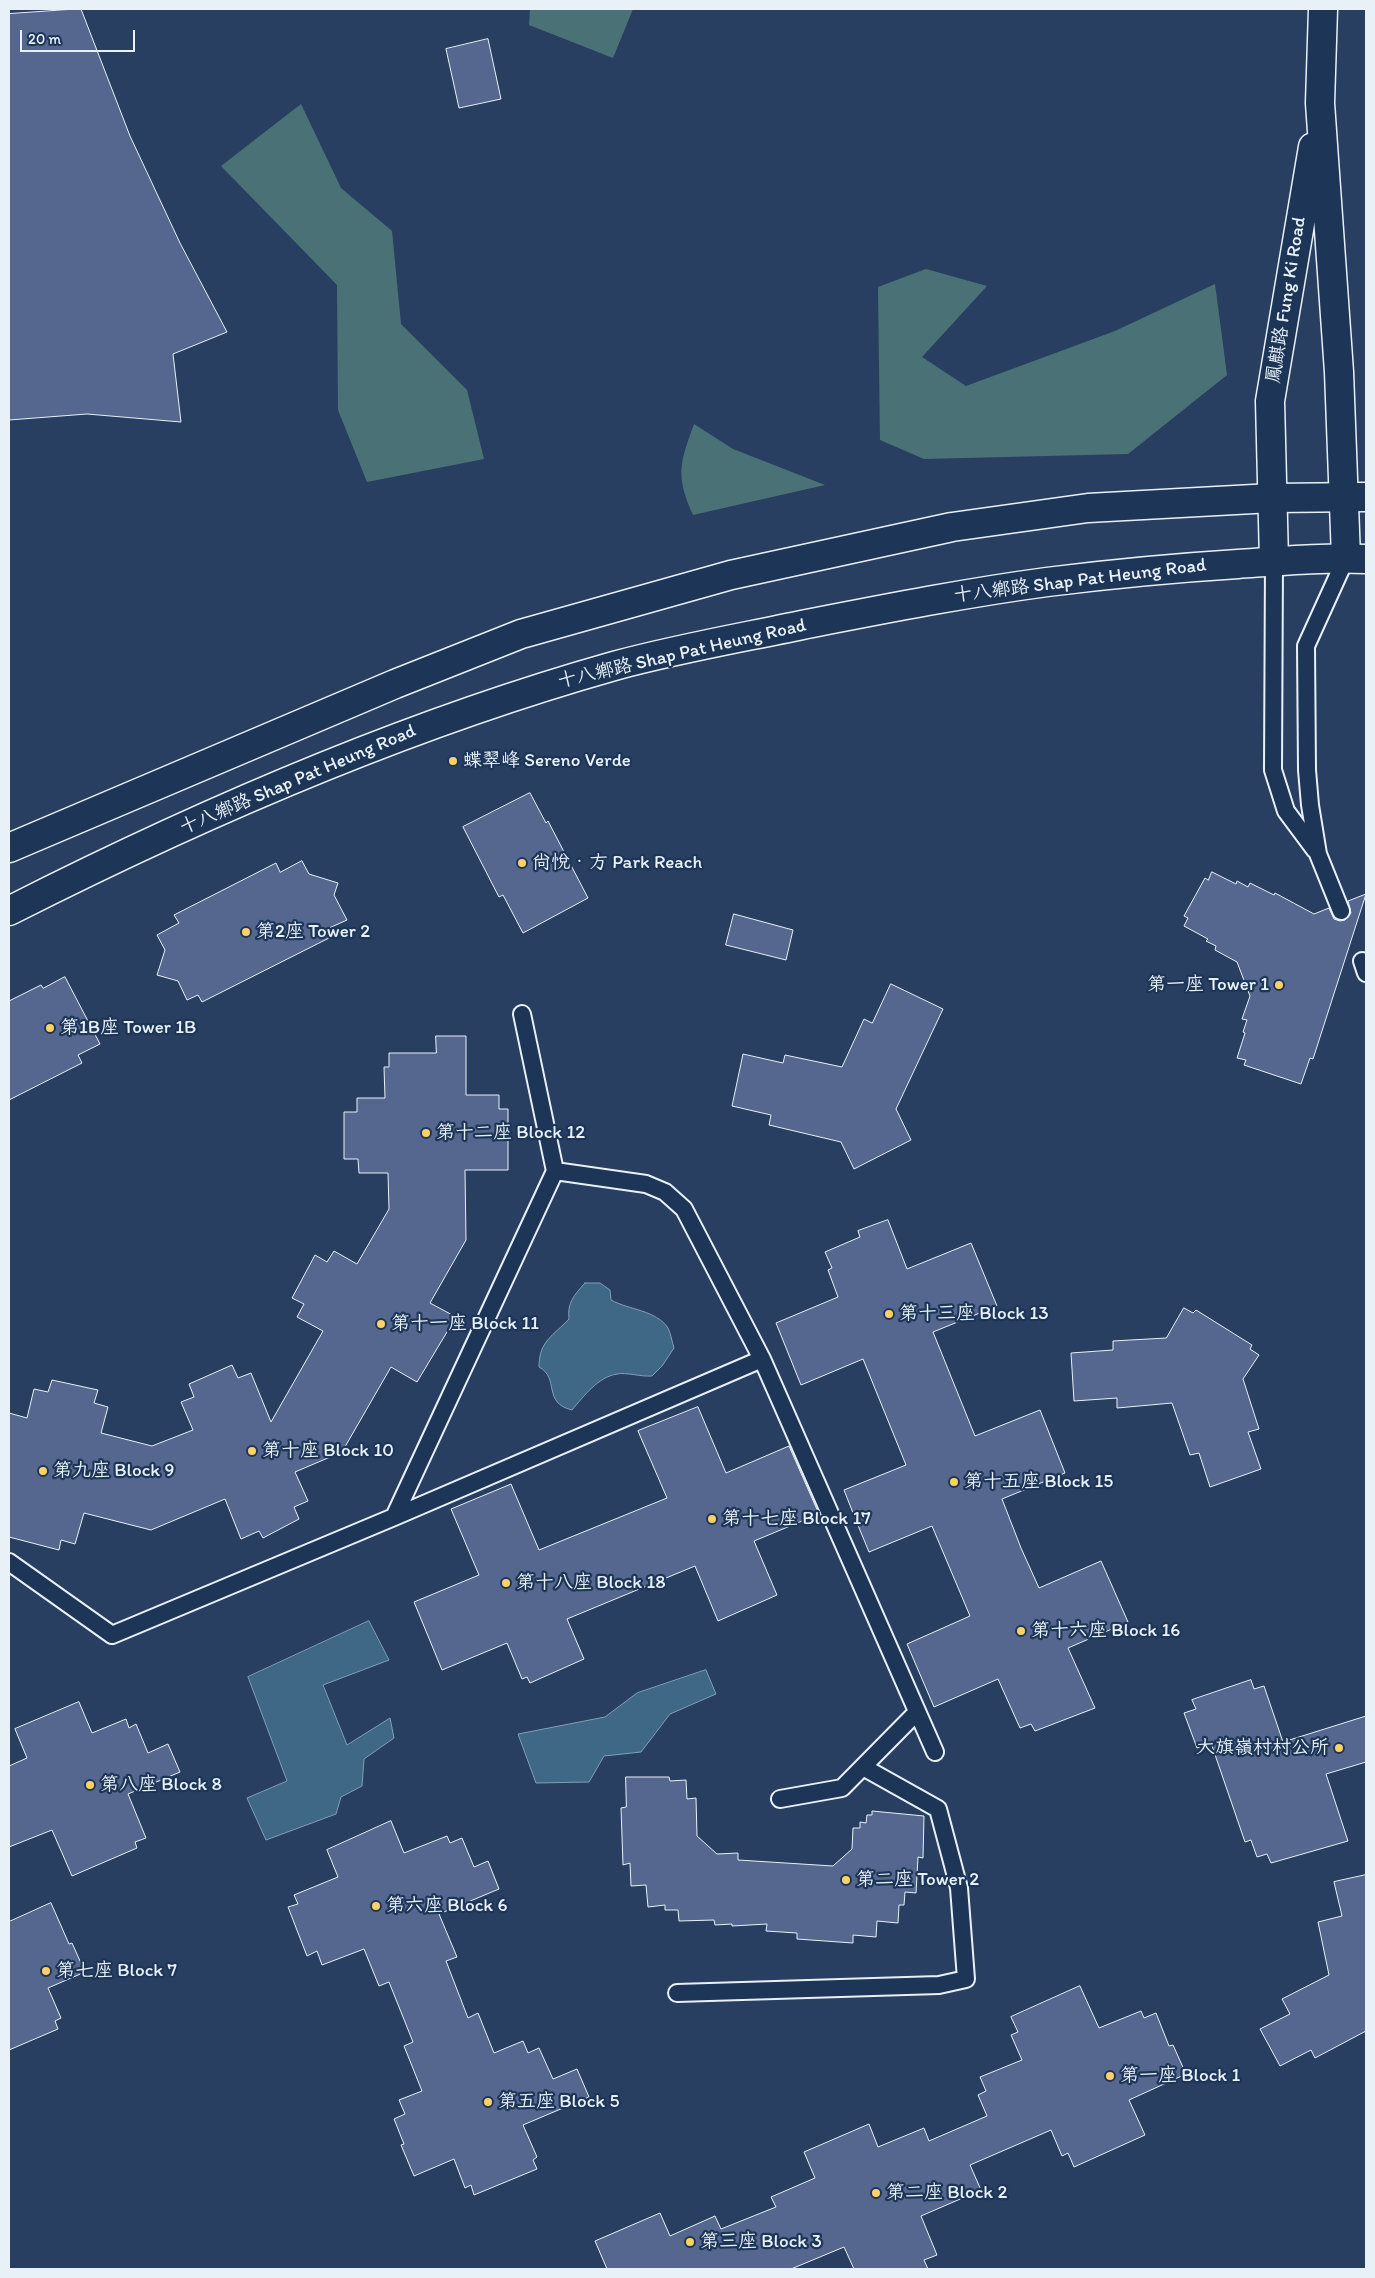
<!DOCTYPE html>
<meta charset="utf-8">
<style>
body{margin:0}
#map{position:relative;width:1375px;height:2278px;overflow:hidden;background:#283f62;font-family:Itim,sans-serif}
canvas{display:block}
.frame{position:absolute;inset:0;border:10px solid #e8f1f8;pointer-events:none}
.scale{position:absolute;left:20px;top:30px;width:115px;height:22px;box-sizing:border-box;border:2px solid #e8f1f8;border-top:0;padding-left:6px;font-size:15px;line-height:18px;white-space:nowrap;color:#e8f1f8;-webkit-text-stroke:4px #1d3557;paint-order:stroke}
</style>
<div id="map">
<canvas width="1375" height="2278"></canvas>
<div class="frame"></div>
<div class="scale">20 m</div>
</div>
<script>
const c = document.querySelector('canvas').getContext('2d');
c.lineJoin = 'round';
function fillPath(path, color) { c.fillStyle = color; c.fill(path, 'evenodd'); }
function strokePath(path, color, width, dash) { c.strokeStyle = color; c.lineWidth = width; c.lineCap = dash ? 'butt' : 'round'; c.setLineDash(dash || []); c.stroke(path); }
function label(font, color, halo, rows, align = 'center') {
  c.font = font + ' Itim,"LXGW WenKai TC",sans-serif'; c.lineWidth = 4.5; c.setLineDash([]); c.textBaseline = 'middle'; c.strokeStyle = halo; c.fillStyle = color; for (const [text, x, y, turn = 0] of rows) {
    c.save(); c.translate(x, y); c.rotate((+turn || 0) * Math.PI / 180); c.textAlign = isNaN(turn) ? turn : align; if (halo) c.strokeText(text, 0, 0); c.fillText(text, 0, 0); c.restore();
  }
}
fillPath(new Path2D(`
 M 530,9 L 633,9 L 613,58 L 529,25 Z
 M 301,104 L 341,188 L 392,231 L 401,324 L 467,390 L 484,459 L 367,482 L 338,410 L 337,285 L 221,166 Z
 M 926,269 L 987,286 L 922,357 L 966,386 L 1115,331 L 1215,284 L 1227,375 L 1128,454 L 924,459 L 880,440 L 878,287 Z
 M 694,424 L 733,449 L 825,485 L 693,515 C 675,475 680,463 694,424 Z`), '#4a7276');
const water = new Path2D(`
 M 585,1283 L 600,1283 L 610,1290 L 611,1300 C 629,1310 656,1310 668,1328 C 671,1334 672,1342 674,1348 L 662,1366 L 652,1376 C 641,1377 626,1372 617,1374 C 598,1377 584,1396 572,1410 C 542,1403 560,1378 539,1367 C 539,1341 553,1336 569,1319 C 567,1303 574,1295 585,1283 Z
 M 369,1621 L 389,1660 L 323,1685 L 347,1745 L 390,1718 L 394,1738 L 364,1759 L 362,1786 L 341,1797 L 336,1814 L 266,1840 L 247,1798 L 287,1781 L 248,1677 Z
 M 706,1670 L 716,1694 L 670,1714 L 641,1752 L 604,1756 L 589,1782 L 536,1783 L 518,1734 L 605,1717 L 637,1693 Z`);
fillPath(water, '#3e6886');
strokePath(water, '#829fb4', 1);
const building = new Path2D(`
 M 81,9 L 130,136 L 180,243 L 227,332 L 173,354 L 181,422 L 87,414 L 9,420 L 9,14 Z
 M 488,39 L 501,99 L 459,108 L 446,49 Z
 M 530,793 L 546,823 L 548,821 L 588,898 L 523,933 L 503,895 L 499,897 L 463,827 Z
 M 302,861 L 309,874 L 338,883 L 334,895 L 347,920 L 327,929 L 331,937 L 202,1002 L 198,995 L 187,1000 L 178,981 L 157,975 L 165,950 L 157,935 L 179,923 L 174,915 L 276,863 L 280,872 Z
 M 1212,872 L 1236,884 L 1237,881 L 1248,887 L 1250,883 L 1274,895 L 1275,893 L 1314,914 L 1329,908 L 1334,919 L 1340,921 L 1345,920 L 1351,913 L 1348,901 L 1366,894 L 1313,1059 L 1310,1058 L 1301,1084 L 1244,1065 L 1246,1060 L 1237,1058 L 1245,1033 L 1243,1032 L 1247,1020 L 1242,1019 L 1250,996 L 1237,962 L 1215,950 L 1216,946 L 1206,941 L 1208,939 L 1184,926 L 1188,918 L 1184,916 L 1205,878 L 1208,880 Z
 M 734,914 L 793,930 L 786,960 L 726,945 Z
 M 65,977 L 100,1044 L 78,1055 L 82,1063 L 9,1100 L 9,1001 L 41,985 L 43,988 Z
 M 891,984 L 943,1009 L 896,1109 L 911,1140 L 854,1169 L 841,1142 L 769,1125 L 771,1115 L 732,1106 L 743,1054 L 783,1063 L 785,1055 L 842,1067 L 864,1019 L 872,1023 Z
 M 436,1036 L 466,1036 L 466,1095 L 499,1095 L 499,1109 L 508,1109 L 508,1170 L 465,1170 L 466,1240 L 430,1303 L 456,1317 L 417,1382 L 391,1367 L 342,1452 L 295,1472 L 308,1501 L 294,1507 L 299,1519 L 263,1538 L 259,1531 L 241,1539 L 225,1499 L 151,1530 L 84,1513 L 75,1544 L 61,1540 L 59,1550 L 9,1537 L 9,1413 L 27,1418 L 34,1389 L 48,1392 L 52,1380 L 98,1390 L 94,1403 L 108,1407 L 101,1433 L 152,1446 L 193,1430 L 181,1402 L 194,1397 L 189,1384 L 232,1365 L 238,1378 L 251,1373 L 271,1422 L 323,1331 L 297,1317 L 304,1304 L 292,1298 L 315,1255 L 327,1262 L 334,1251 L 357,1264 L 389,1209 L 388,1173 L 359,1173 L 358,1159 L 344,1159 L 344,1112 L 357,1112 L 357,1098 L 385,1098 L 384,1067 L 389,1067 L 389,1053 L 436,1053 Z
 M 888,1220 L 907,1269 L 971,1243 L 997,1306 L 933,1332 L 975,1436 L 1040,1410 L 1065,1473 L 1002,1499 L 1021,1548 L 1039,1588 L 1101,1561 L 1128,1622 L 1068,1648 L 1095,1708 L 1035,1731 L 1031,1724 L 1020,1728 L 998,1679 L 934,1707 L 907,1644 L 970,1616 L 932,1526 L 869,1552 L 855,1518 L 844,1490 L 906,1465 L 863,1359 L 801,1385 L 776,1323 L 838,1297 L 828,1270 L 832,1268 L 825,1252 L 860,1237 L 858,1231 Z
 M 1184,1308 L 1193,1313 L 1196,1310 L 1252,1345 L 1250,1349 L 1259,1355 L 1243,1379 L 1259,1429 L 1248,1432 L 1261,1469 L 1210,1487 L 1199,1453 L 1190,1455 L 1172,1403 L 1117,1408 L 1117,1398 L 1074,1401 L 1071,1353 L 1113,1350 L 1113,1341 L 1166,1338 Z
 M 698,1407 L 726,1473 L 789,1446 L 819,1514 L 754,1541 L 777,1595 L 718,1621 L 695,1566 L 567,1619 L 584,1659 L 530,1683 L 527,1677 L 522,1679 L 507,1643 L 442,1670 L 414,1602 L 479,1575 L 451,1509 L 511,1484 L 539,1550 L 667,1498 L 638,1431 Z
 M 1251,1680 L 1254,1689 L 1264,1686 L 1283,1742 L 1366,1716 L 1366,1762 L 1326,1774 L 1348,1841 L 1271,1863 L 1267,1854 L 1257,1857 L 1251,1840 L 1245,1842 L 1211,1743 L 1197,1748 L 1184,1713 L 1196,1709 L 1192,1700 Z
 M 79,1702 L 92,1733 L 126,1719 L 129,1728 L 136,1724 L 148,1753 L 168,1744 L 180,1772 L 128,1794 L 146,1838 L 135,1842 L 137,1848 L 72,1876 L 52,1830 L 9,1847 L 9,1766 L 27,1758 L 15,1729 Z
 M 626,1777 L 669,1777 L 670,1781 L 686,1780 L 687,1799 L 696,1798 L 697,1836 L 717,1854 L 738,1853 L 738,1860 L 833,1866 L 852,1849 L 853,1828 L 860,1828 L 860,1822 L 866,1823 L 867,1815 L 872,1815 L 872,1811 L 924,1816 L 923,1858 L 918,1857 L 916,1893 L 905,1892 L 904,1905 L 899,1905 L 898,1923 L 877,1921 L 876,1937 L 853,1935 L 853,1943 L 797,1939 L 797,1933 L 766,1931 L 767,1924 L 732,1926 L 732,1924 L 715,1925 L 714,1920 L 679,1921 L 678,1910 L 665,1910 L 665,1905 L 648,1907 L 646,1885 L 631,1886 L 630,1863 L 623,1865 L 621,1808 L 626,1807 Z
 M 391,1821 L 404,1853 L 447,1836 L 450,1843 L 462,1838 L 474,1867 L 488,1861 L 499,1889 L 439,1914 L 457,1957 L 446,1961 L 468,2018 L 478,2013 L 494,2053 L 523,2041 L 528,2053 L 539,2048 L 553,2079 L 577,2069 L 589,2097 L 523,2125 L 537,2157 L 533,2160 L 537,2169 L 474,2195 L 471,2185 L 465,2188 L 454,2159 L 414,2176 L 401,2145 L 404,2144 L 394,2119 L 405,2114 L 399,2100 L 422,2091 L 404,2046 L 413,2042 L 389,1982 L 379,1986 L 364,1949 L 322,1965 L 317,1951 L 307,1956 L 288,1907 L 298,1904 L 294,1895 L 338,1877 L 327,1850 Z
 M 1366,1875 L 1366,2031 L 1315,2058 L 1311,2050 L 1280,2066 L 1260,2029 L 1290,2014 L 1282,1999 L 1329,1975 L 1318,1922 L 1342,1916 L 1334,1882 Z
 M 51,1903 L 69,1944 L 72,1943 L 85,1972 L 48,1988 L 61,2018 L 55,2021 L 58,2029 L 9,2050 L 9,1922 Z
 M 1080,1986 L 1099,2028 L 1141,2011 L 1144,2018 L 1156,2013 L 1169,2046 L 1173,2045 L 1186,2074 L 1129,2100 L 1145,2135 L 1074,2167 L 1068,2153 L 1062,2156 L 1051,2130 L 970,2165 L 981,2190 L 921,2216 L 937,2255 L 924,2260 L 928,2269 L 854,2269 L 844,2247 L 791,2269 L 607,2269 L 595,2241 L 660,2213 L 670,2236 L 715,2216 L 721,2229 L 776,2207 L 771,2197 L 815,2178 L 804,2152 L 869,2124 L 878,2147 L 924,2128 L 929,2141 L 987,2116 L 978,2095 L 986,2091 L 980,2077 L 1022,2060 L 1011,2035 L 1018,2032 L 1011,2017 Z`);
fillPath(building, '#55678f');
strokePath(building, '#e8f1f8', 1);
const service = new Path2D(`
 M 1274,561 L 1273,770 L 1286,811 L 1315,850
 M 1341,911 L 1318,854 L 1310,805 L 1307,770 L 1306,646 L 1346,558
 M 1362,961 L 1366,973
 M 555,1171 L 646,1184 L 665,1192 L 684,1209 L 762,1359 L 935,1752
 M 394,1517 L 555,1171 L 522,1014
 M 9,1562 L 112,1635 L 394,1517 L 762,1359
 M 780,1799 L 842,1788 L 917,1712
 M 677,1993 L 939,1985 L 966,1979 L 959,1888 L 938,1809 L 863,1767`);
const tertiary = new Path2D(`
 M 1323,9 L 1320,103 L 1339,372 L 1346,558
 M 1274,561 L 1270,401 L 1313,147`);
const secondary = new Path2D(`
 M 9,848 L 395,684 L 521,634 L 731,575 L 952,527 L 1088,508 L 1272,498 L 1366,497
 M 9,911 C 202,813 405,725 614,666 C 676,649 740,638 802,625 C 884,609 965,593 1047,582 C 1111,574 1174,568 1238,564 C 1281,561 1324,557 1366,559`);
strokePath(service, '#e8f1f8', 20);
strokePath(tertiary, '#e8f1f8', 31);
strokePath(secondary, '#e8f1f8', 31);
strokePath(service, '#1d3557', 16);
strokePath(tertiary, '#1d3557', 28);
strokePath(secondary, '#1d3557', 28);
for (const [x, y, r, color] of [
 [453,761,5,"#ffd166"],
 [522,863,5,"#ffd166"],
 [246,932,5,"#ffd166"],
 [1279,985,5,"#ffd166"],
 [50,1028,5,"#ffd166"],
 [426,1133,5,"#ffd166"],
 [889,1314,5,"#ffd166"],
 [381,1324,5,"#ffd166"],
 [252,1451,5,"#ffd166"],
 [43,1471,5,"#ffd166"],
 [954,1482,5,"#ffd166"],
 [712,1519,5,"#ffd166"],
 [506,1583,5,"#ffd166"],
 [1021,1631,5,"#ffd166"],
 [1339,1748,5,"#ffd166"],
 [90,1785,5,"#ffd166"],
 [846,1880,5,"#ffd166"],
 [376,1906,5,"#ffd166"],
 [46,1971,5,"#ffd166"],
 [1110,2076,5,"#ffd166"],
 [488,2102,5,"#ffd166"],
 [876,2193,5,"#ffd166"],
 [690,2242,5,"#ffd166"]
]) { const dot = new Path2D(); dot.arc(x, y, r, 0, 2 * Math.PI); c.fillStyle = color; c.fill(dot); strokePath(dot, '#1d3557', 2); }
label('19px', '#e8f1f8', '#1d3557', [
 ["鳳麒路 Fung Ki Road",1287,300,-81],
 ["十八鄉路 Shap Pat Heung Road",1080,581,-7],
 ["十八鄉路 Shap Pat Heung Road",682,654,-13],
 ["十八鄉路 Shap Pat Heung Road",298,780,-23]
]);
label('19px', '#e8f1f8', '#1d3557', [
 ["蝶翠峰 Sereno Verde",463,761],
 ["尚悦‧方 Park Reach",532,863],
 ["第2座 Tower 2",256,932],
 ["第一座 Tower 1",1269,985,"right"],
 ["第1B座 Tower 1B",60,1028],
 ["第十二座 Block 12",436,1133],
 ["第十三座 Block 13",899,1314],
 ["第十一座 Block 11",391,1324],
 ["第十座 Block 10",262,1451],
 ["第九座 Block 9",53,1471],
 ["第十五座 Block 15",964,1482],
 ["第十七座 Block 17",722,1519],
 ["第十八座 Block 18",516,1583],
 ["第十六座 Block 16",1031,1631],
 ["大旗嶺村村公所",1329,1748,"right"],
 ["第八座 Block 8",100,1785],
 ["第二座 Tower 2",856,1880],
 ["第六座 Block 6",386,1906],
 ["第七座 Block 7",56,1971],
 ["第一座 Block 1",1120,2076],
 ["第五座 Block 5",498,2102],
 ["第二座 Block 2",886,2193],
 ["第三座 Block 3",700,2242]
], 'left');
</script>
